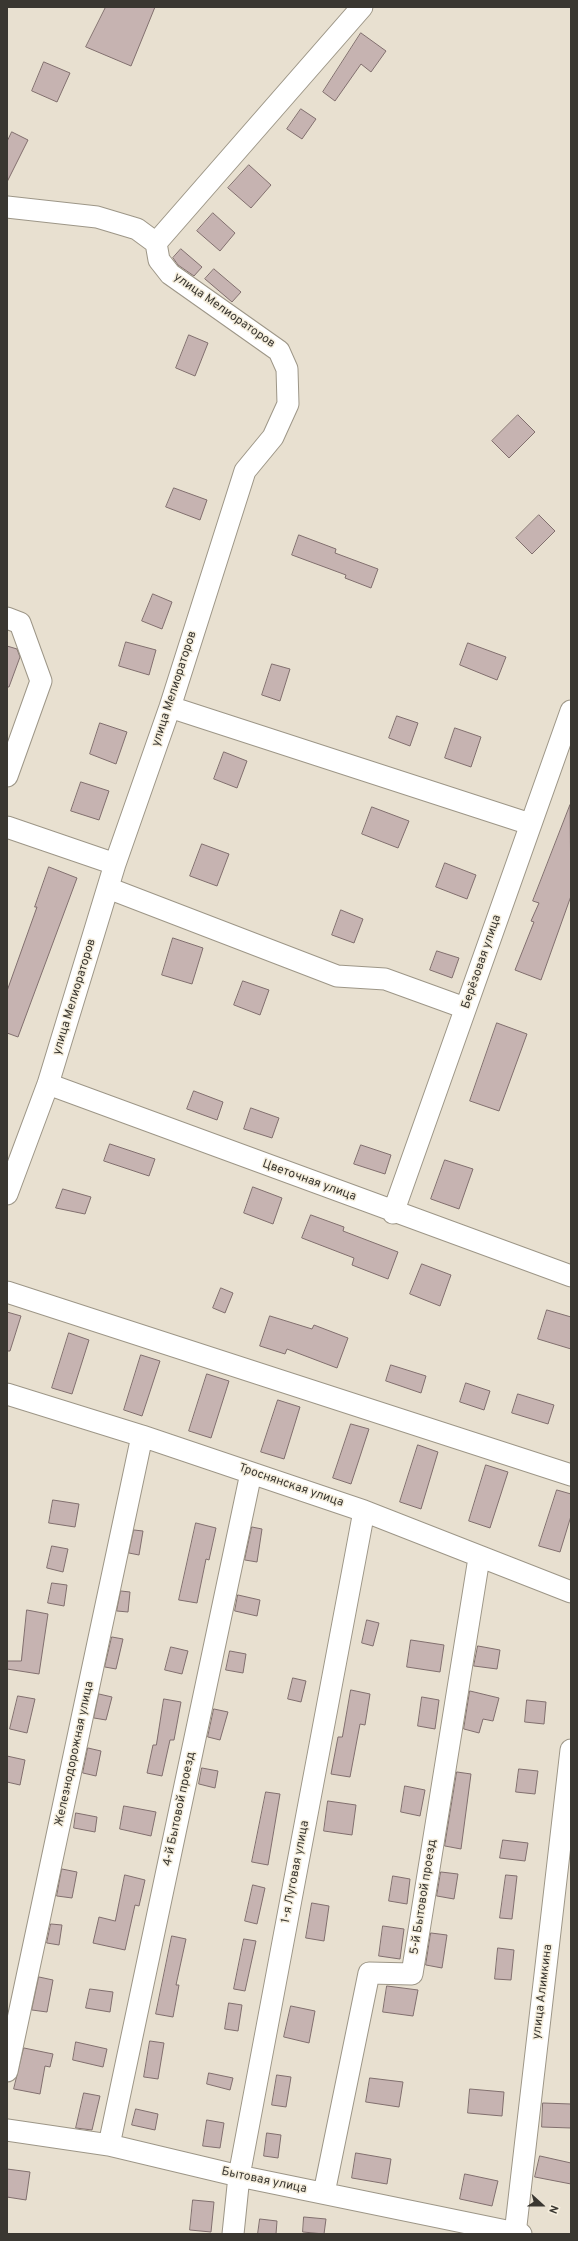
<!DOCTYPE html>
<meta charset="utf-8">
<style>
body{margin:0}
#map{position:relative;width:578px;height:2241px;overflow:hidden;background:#e8e0d0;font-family:Overpass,sans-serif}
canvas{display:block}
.frame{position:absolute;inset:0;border:8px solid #3a3731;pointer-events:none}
.north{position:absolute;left:522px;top:2185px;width:40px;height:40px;-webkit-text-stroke:3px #f5eedd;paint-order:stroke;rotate:111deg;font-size:11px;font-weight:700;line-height:16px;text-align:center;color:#3a3731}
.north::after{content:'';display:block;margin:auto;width:14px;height:18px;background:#3a3731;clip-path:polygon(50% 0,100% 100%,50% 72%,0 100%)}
</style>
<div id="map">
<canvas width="578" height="2241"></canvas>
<div class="frame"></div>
<div class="north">N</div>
</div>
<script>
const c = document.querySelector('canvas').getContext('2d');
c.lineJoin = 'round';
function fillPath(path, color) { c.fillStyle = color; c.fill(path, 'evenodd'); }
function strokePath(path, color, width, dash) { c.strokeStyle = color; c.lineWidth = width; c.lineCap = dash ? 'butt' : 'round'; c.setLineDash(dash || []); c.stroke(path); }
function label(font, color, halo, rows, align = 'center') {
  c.font = font + ' Overpass,sans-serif'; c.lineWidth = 3; c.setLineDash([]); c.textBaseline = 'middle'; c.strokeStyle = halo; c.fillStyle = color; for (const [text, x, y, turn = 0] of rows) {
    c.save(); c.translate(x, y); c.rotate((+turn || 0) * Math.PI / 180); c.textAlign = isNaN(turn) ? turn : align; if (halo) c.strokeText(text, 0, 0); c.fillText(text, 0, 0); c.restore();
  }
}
const building = new Path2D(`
 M 106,7 L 155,7 L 131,66 L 86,47 Z
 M 361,33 L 386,51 L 371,72 L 361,64 L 335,101 L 323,92 Z
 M 44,62 L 70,73 L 57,102 L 32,91 Z
 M 301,109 L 316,119 L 302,139 L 287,129 Z
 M 12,132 L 28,140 L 7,182 L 7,142 Z
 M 249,165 L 271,185 L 251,208 L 228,188 Z
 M 213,213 L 235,233 L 220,251 L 197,231 Z
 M 181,249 L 202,267 L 194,276 L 178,265 L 173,258 Z
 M 214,269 L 241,292 L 232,302 L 205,279 Z
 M 189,335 L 208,343 L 195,376 L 176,368 Z
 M 518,415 L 535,432 L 509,458 L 492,441 Z
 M 174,488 L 207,500 L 200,520 L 166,507 Z
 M 539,515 L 555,531 L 532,554 L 516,538 Z
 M 299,535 L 336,549 L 335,553 L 378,569 L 371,588 L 345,578 L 346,575 L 292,555 Z
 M 153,594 L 172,602 L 162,629 L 142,621 Z
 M 126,642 L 156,650 L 149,675 L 119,666 Z
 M 468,643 L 506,657 L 497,680 L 460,665 Z
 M 7,646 L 17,649 L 20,657 L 9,687 L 7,687 Z
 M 272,664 L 290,669 L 280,701 L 262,695 Z
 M 397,716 L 418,723 L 410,746 L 389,738 Z
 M 100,723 L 127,732 L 116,764 L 90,754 Z
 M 455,728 L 481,737 L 471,767 L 445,758 Z
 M 224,752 L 247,761 L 237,788 L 214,779 Z
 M 81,782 L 109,791 L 99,820 L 71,811 Z
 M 570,805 L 571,896 L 541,980 L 515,970 L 534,922 L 531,921 L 539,903 L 533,901 Z
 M 372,807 L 409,821 L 398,848 L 362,834 Z
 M 202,844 L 229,854 L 217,886 L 190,876 Z
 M 445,863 L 476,875 L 467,899 L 436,887 Z
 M 49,867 L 77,878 L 18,1037 L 7,1033 L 7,991 L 37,907 L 35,907 Z
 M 341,910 L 363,919 L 354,943 L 332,935 Z
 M 173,938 L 203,948 L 192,984 L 162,975 Z
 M 437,951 L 459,958 L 452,978 L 430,970 Z
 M 243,981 L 269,990 L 260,1015 L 234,1005 Z
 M 497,1023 L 527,1034 L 499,1111 L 470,1101 Z
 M 194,1091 L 223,1102 L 217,1120 L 187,1109 Z
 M 251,1108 L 279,1118 L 272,1138 L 244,1129 Z
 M 110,1144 L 155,1159 L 149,1176 L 104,1161 Z
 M 361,1145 L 391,1155 L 385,1174 L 354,1164 Z
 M 445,1160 L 473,1169 L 459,1209 L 431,1199 Z
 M 253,1187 L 282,1198 L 273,1224 L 244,1213 Z
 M 63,1189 L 91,1197 L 85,1214 L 56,1208 Z
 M 311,1215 L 344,1227 L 343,1231 L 398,1252 L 388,1279 L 352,1265 L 354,1258 L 302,1238 Z
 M 422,1264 L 451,1275 L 440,1306 L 410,1294 Z
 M 221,1288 L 233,1293 L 225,1313 L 213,1308 Z
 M 547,1310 L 571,1317 L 571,1349 L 538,1339 Z
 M 7,1312 L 21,1316 L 10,1351 L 7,1351 Z
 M 270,1316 L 312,1329 L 314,1325 L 348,1338 L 337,1368 L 287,1349 L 285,1354 L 260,1346 Z
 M 69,1333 L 89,1340 L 72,1394 L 52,1388 Z
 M 141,1355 L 160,1361 L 142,1416 L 124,1410 Z
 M 391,1365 L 426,1376 L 421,1393 L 386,1381 Z
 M 207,1374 L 229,1381 L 211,1438 L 189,1431 Z
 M 466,1383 L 490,1391 L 484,1410 L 460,1402 Z
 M 518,1394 L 554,1405 L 548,1424 L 512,1413 Z
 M 278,1400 L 300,1407 L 284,1459 L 261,1452 Z
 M 351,1424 L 369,1429 L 351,1484 L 333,1478 Z
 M 418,1445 L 438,1452 L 421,1509 L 400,1502 Z
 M 486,1465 L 508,1472 L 490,1528 L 469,1521 Z
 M 557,1490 L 571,1494 L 571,1516 L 560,1552 L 539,1546 Z
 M 53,1500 L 79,1504 L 75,1527 L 49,1523 Z
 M 196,1523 L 216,1528 L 209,1560 L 206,1559 L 197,1603 L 179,1600 Z
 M 252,1527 L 262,1529 L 257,1562 L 245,1560 Z
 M 134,1530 L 143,1531 L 139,1555 L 129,1553 Z
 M 52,1546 L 68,1549 L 63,1572 L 47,1568 Z
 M 52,1583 L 67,1585 L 64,1606 L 48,1603 Z
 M 121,1591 L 130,1592 L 128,1612 L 117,1611 Z
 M 238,1595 L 260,1600 L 257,1616 L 235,1611 Z
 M 27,1610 L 48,1614 L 39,1674 L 7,1669 L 7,1661 L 21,1661 Z
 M 367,1620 L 379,1623 L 373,1646 L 362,1643 Z
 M 112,1637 L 123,1639 L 116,1669 L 105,1667 Z
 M 411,1640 L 444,1645 L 440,1672 L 407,1667 Z
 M 478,1646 L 500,1650 L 497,1669 L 474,1666 Z
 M 171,1647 L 188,1651 L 182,1674 L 165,1670 Z
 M 230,1651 L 246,1654 L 243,1673 L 226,1670 Z
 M 293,1678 L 306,1681 L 301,1702 L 288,1699 Z
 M 351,1690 L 370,1694 L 365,1725 L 360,1724 L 350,1777 L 331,1774 L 338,1737 L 342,1737 Z
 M 470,1691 L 499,1698 L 493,1721 L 483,1719 L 479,1733 L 464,1729 Z
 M 99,1694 L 112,1697 L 106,1720 L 94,1718 Z
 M 18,1696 L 35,1699 L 27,1733 L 10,1729 Z
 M 422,1697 L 439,1700 L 435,1729 L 418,1726 Z
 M 164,1699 L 181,1702 L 174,1740 L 170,1740 L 162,1776 L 147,1773 L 153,1745 L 156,1745 Z
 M 527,1700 L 546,1702 L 544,1724 L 525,1722 Z
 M 214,1709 L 228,1712 L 220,1740 L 208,1737 Z
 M 88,1748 L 101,1751 L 96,1776 L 83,1773 Z
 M 7,1756 L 25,1760 L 20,1785 L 7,1782 Z
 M 202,1768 L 218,1771 L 215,1788 L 199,1784 Z
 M 519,1769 L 538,1771 L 535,1794 L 516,1792 Z
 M 457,1772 L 471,1774 L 461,1849 L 445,1846 Z
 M 405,1786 L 425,1790 L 420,1816 L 401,1812 Z
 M 266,1792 L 280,1794 L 268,1865 L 252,1862 Z
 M 328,1801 L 356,1805 L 352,1835 L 324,1831 Z
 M 124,1806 L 156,1812 L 151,1836 L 120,1829 Z
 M 76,1813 L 97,1817 L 95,1832 L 74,1828 Z
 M 503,1840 L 528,1843 L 525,1861 L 500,1858 Z
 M 62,1869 L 77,1872 L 72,1898 L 57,1896 Z
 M 441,1872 L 458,1874 L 454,1899 L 437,1896 Z
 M 125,1875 L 145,1880 L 139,1906 L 135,1905 L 125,1950 L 93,1943 L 99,1917 L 115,1921 Z
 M 506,1875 L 517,1876 L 512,1919 L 500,1918 Z
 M 393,1876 L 410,1879 L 407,1904 L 389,1901 Z
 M 253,1885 L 265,1888 L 257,1924 L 245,1921 Z
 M 312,1903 L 329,1906 L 324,1941 L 306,1938 Z
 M 51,1924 L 62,1925 L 59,1945 L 47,1943 Z
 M 383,1926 L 404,1929 L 400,1959 L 379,1956 Z
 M 431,1933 L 447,1935 L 442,1968 L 426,1965 Z
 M 172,1936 L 186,1939 L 176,1985 L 179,1985 L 173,2017 L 156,2014 Z
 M 244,1939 L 256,1941 L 245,1991 L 234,1989 Z
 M 498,1948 L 514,1950 L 511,1980 L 495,1979 Z
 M 39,1977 L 53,1980 L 47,2012 L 32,2010 Z
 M 387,1986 L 418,1990 L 413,2016 L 383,2012 Z
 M 90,1989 L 113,1992 L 110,2012 L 86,2008 Z
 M 229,2003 L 242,2005 L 238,2031 L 225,2029 Z
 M 291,2006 L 315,2011 L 309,2043 L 284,2037 Z
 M 150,2041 L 164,2043 L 158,2079 L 144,2077 Z
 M 76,2042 L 107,2049 L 103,2067 L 73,2060 Z
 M 24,2048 L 53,2054 L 50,2067 L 45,2066 L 40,2094 L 14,2089 Z
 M 209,2073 L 233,2078 L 230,2090 L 207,2084 Z
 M 277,2075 L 291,2077 L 286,2107 L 272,2105 Z
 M 370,2078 L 403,2082 L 399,2107 L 366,2102 Z
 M 470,2089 L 504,2092 L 502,2116 L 468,2113 Z
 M 84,2093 L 100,2096 L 92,2130 L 76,2128 Z
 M 543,2103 L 571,2104 L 571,2128 L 542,2127 Z
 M 136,2109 L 158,2114 L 155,2130 L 132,2125 Z
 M 207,2120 L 224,2123 L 220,2148 L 203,2146 Z
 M 267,2133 L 281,2135 L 278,2158 L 264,2156 Z
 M 356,2153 L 391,2159 L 387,2184 L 352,2178 Z
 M 540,2156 L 571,2163 L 571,2184 L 535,2177 Z
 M 7,2169 L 30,2172 L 26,2200 L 7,2197 Z
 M 465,2174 L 498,2181 L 492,2206 L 460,2199 Z
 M 193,2200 L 214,2202 L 211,2232 L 190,2230 Z
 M 304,2217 L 326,2219 L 324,2234 L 303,2232 Z
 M 260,2219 L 277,2221 L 276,2234 L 258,2234 Z`);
fillPath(building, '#c6b3b1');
strokePath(building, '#816f6e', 1);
const minor = new Path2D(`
 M 7,207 L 97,217 L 137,229 L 156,243 L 362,7
 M 7,618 L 20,623 L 41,681 L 7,776
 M 170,707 L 530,824
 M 7,827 L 115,864
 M 108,888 L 337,976 L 385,979 L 465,1008
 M 48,1084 L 571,1276
 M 7,1194 L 48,1084 L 115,864 L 170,707 L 245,471 L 273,437 L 288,404 L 287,369 L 279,351 L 170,274 L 159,260 L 156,243
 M 393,1213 L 571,711
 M 7,1292 L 571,1475
 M 7,1394 L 142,1436 L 364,1511 L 571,1592
 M 7,2071 L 142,1436
 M 7,2130 L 109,2145 L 239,2176 L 521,2234
 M 109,2145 L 251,1473
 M 324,2193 L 369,1973 L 412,1974 L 479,1558
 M 233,2234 L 239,2176 L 364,1511
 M 515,2234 L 571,1750`);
strokePath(minor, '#9d9687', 23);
strokePath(minor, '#fff', 21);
label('12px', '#3a3731', '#f5eedd', [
 ["улица Мелиораторов",224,311,35],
 ["улица Мелиораторов",175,689,-72],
 ["Берёзовая улица",482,962,-71],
 ["улица Мелиораторов",75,997,-73],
 ["Цветочная улица",309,1181,20],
 ["Троснянская улица",291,1486,19],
 ["Железнодорожная улица",75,1754,-78],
 ["4-й Бытовой проезд",180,1809,-78],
 ["1-я Луговая улица",296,1872,-79],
 ["5-й Бытовой проезд",424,1897,-81],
 ["улица Алимкина",543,1992,-83],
 ["Бытовая улица",264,2181,12]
]);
</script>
